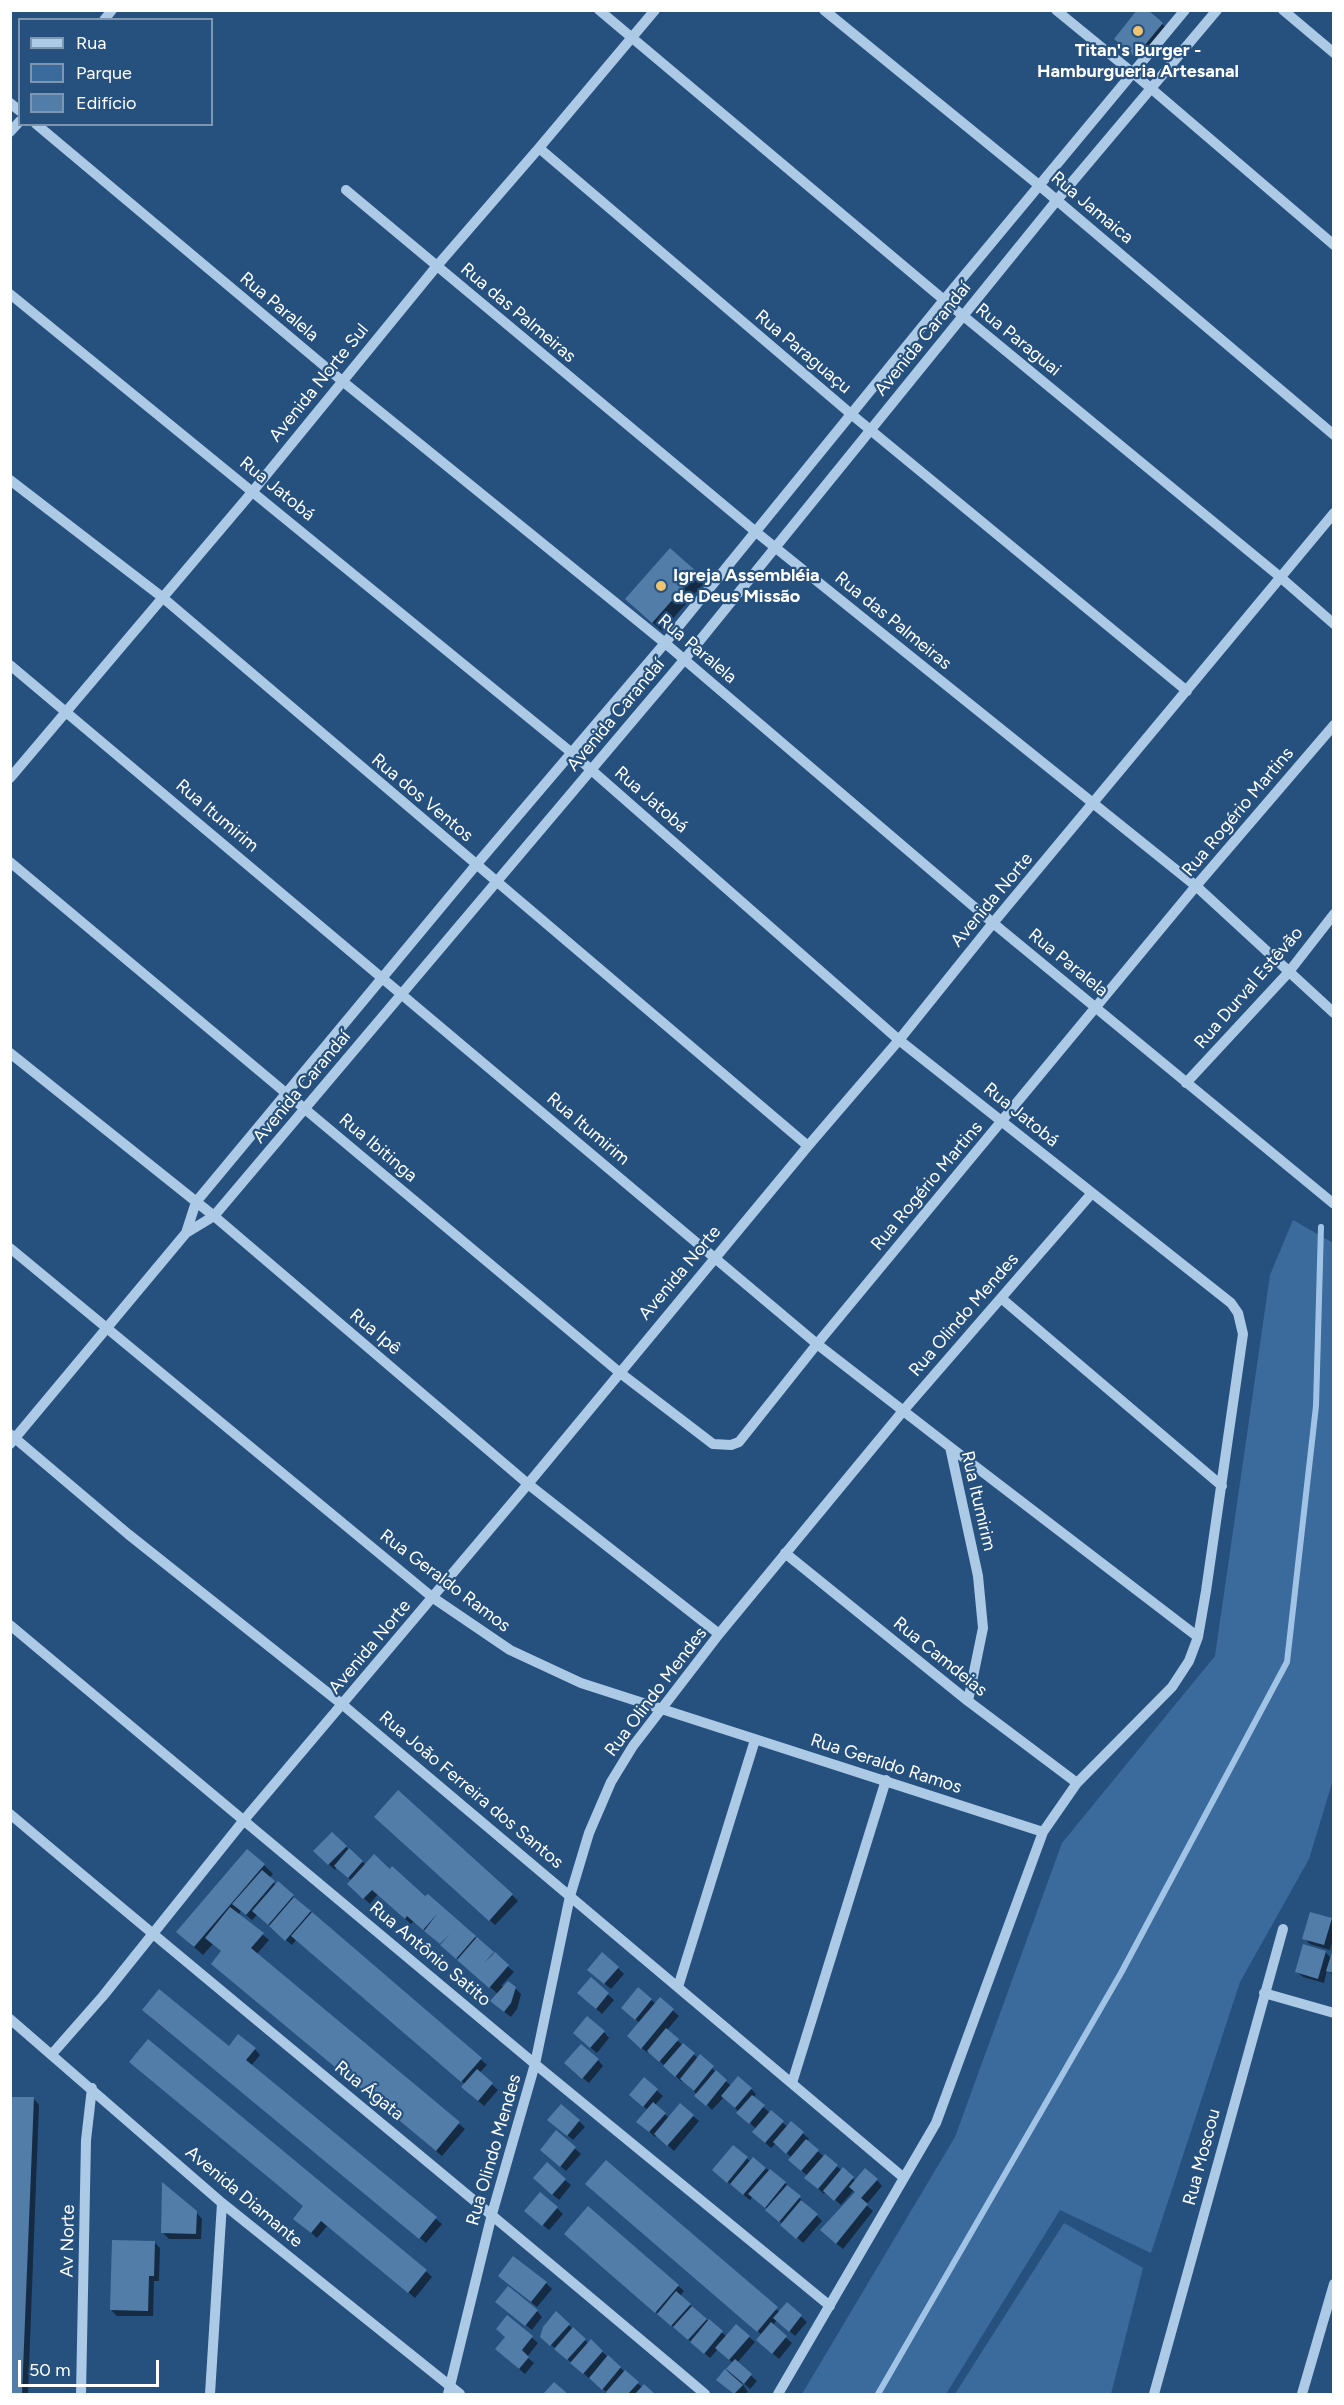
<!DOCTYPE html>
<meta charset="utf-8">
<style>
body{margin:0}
#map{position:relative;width:1344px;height:2405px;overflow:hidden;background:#26517f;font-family:Figtree,sans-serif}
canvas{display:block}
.frame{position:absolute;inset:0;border:12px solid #fff;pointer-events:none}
.legend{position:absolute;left:18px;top:18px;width:195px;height:108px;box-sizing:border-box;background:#26517f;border:2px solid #7d97b2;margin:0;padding:8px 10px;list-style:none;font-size:18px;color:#fff}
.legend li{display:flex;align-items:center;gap:12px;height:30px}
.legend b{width:30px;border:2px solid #7d97b2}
.scale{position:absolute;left:18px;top:2360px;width:141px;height:27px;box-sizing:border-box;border:3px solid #fff;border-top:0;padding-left:8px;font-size:18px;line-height:21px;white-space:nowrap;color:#fff;-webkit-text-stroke:4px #26517f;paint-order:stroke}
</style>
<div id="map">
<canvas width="1344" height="2405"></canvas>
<div class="frame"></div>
<ul class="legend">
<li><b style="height:8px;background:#acc9e6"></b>Rua</li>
<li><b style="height:16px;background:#3a6b9c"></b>Parque</li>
<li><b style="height:16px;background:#527da9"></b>Edifício</li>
</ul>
<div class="scale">50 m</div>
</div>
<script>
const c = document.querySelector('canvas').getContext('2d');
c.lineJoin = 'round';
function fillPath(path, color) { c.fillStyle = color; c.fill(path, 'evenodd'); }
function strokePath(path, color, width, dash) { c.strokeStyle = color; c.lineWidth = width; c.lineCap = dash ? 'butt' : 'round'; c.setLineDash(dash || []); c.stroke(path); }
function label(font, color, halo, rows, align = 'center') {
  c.font = font + ' Figtree,sans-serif'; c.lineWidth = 4.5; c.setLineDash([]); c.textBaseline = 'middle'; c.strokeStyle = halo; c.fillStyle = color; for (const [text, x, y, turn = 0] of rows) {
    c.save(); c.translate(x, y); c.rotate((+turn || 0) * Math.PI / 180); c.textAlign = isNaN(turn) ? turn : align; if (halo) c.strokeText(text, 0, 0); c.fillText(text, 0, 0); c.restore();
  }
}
fillPath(new Path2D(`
 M 1293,1220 L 1333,1243 L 1333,1780 L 1309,1859 L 1240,1982 L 1151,2253 L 1060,2210 L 946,2394 L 802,2394 L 955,2137 L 1062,1843 L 1215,1656 L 1270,1275 Z
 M 1064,2223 L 1143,2268 L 1111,2394 L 955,2394 Z`), '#3a6b9c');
fillPath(new Path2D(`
 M 1162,24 L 1171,33 L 1145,65 L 1125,48 Z
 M 696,573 L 705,582 L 662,631 L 636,608 Z
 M 381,1823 L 512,1895 L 518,1901 L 495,1925 Z
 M 332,1834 L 366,1865 L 426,1899 L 428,1896 L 514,1972 L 501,1986 L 515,1988 L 521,1994 L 517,2009 L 511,2017 L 498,2007 L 498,1994 L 414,1921 L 411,1924 L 378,1894 L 370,1904 L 349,1884 L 352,1881 L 337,1867 L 335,1870 L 315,1851 Z
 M 264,1865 L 273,1874 L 269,1878 L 276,1885 L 293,1896 L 487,2065 L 479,2073 L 498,2090 L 484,2106 L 469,2093 L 466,2085 L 297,1939 L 292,1945 L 257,1915 L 252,1920 L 241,1911 L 238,1915 L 269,1940 L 257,1954 L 465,2129 L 442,2156 L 219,1969 L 222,1952 L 213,1944 L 203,1955 L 187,1941 Z
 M 1331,1919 L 1334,1922 L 1334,1937 L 1330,1950 L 1310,1944 L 1304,1938 Z
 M 1334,1949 L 1334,1976 L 1327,1970 L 1324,1983 L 1303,1977 L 1297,1972 L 1325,1952 L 1331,1958 Z
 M 618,1968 L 624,1974 L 611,1989 L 595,1976 Z
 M 591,1979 L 614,2000 L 602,2014 L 585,1999 Z
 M 639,1990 L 656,2004 L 660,1999 L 679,2016 L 666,2031 L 699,2059 L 700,2057 L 731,2086 L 751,2089 L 756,2094 L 753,2098 L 770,2113 L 788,2127 L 791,2123 L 809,2139 L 807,2141 L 824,2157 L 856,2181 L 877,2180 L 882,2186 L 866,2205 L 873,2211 L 843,2249 L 827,2236 L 856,2192 L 854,2190 L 841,2205 L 826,2192 L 824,2194 L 812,2183 L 808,2176 L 796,2166 L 792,2158 L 776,2143 L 771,2148 L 760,2138 L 756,2129 L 724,2097 L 712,2110 L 683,2080 L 682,2082 L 649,2051 L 648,2053 L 634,2042 L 640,2023 L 629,2014 Z
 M 149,2016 L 229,2048 L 255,2049 L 260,2055 L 251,2066 L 442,2224 L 426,2243 Z
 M 604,2032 L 609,2038 L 597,2053 L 580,2039 Z
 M 598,2060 L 603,2066 L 589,2083 L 572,2069 Z
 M 644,2079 L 663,2096 L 655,2105 L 669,2118 L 693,2116 L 699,2121 L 674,2151 L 657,2135 L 655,2137 L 644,2127 L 648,2110 L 637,2101 Z
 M 10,2098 L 34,2099 L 39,2105 L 28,2394 L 10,2394 Z
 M 579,2121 L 585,2127 L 573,2140 L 555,2125 Z
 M 556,2132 L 581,2154 L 566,2171 L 547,2155 Z
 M 734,2147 L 751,2162 L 754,2159 L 785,2183 L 822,2221 L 803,2243 L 753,2196 L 750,2200 L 720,2176 Z
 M 565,2180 L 571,2185 L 559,2200 L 540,2184 Z
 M 592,2190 L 780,2312 L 787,2304 L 807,2322 L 795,2336 L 777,2320 L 772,2326 L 792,2343 L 779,2359 L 764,2346 L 762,2335 Z
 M 305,2207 L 426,2271 L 432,2277 L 415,2298 L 328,2225 L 317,2238 L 301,2224 Z
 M 557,2208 L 563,2214 L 549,2230 L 532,2216 Z
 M 196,2212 L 202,2219 L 201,2239 L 169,2239 L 163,2233 Z
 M 571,2240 L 678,2286 L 684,2291 L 680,2296 L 727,2337 L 749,2337 L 755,2342 L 737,2363 L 757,2381 L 750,2389 L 740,2380 L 748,2392 L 745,2394 L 734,2394 L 718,2380 L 733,2363 L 718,2349 L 710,2358 Z
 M 154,2242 L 160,2248 L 159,2281 L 154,2281 L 153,2316 L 117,2316 L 111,2310 Z
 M 506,2281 L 546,2283 L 552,2289 L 537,2307 Z
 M 503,2307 L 537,2311 L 542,2317 L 532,2330 Z
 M 556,2313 L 589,2344 L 591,2342 L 643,2388 L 644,2387 L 653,2394 L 609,2394 L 590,2379 L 541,2336 Z
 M 508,2317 L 538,2343 L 527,2357 L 534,2363 L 525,2374 L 503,2355 L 507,2337 Z`), '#0007');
strokePath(new Path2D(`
 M 878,2394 L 1121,1973 L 1287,1662 L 1316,1406 L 1321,1227`), '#a1c4e6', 6);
fillPath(new Path2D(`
 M 1137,10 L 1148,10 L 1163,23 L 1135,57 L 1114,39 Z
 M 670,548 L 697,572 L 652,623 L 625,599 Z
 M 398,1790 L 513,1894 L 489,1921 L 374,1817 Z
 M 332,1832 L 347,1846 L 328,1865 L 313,1851 Z
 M 349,1848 L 363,1861 L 348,1878 L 334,1866 Z
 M 247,1849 L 265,1864 L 194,1947 L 176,1932 Z
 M 374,1854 L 390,1869 L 392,1866 L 425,1896 L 428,1894 L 476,1936 L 456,1959 L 440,1945 L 450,1934 L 440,1944 L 424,1931 L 437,1914 L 423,1930 L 407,1916 L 405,1919 L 372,1890 L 363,1899 L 347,1884 Z
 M 262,1870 L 275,1881 L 246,1915 L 232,1904 Z
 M 278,1881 L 294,1895 L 268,1925 L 252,1911 Z
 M 294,1897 L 311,1911 L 285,1941 L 269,1926 Z
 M 230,1907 L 264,1933 L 251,1948 L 460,2122 L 436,2151 L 211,1964 L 221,1951 L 205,1938 Z
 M 312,1912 L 482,2058 L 461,2082 L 291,1936 Z
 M 1310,1912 L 1332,1918 L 1324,1945 L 1302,1939 Z
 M 477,1937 L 494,1952 L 484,1963 L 495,1952 L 509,1965 L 489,1988 L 457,1960 Z
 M 1303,1944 L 1326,1951 L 1318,1979 L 1295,1972 Z
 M 1334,1946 L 1334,1973 L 1326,1971 Z
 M 602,1952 L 619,1967 L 604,1984 L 587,1970 Z
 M 591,1977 L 609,1993 L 596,2009 L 577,1993 Z
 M 508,1981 L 516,1987 L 511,2003 L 504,2012 L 490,2001 Z
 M 638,1987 L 652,1999 L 635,2020 L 621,2008 Z
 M 159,1989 L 229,2046 L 238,2034 L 256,2048 L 246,2060 L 437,2217 L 419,2239 L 142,2010 Z
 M 660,1997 L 674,2009 L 641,2049 L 627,2036 Z
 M 587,2016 L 605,2031 L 590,2048 L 573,2033 Z
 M 666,2028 L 679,2039 L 659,2062 L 647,2051 Z
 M 148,2039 L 427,2270 L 408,2293 L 321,2221 L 311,2233 L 293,2219 L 303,2206 L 129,2062 Z
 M 683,2043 L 695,2053 L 675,2077 L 663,2066 Z
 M 581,2044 L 599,2059 L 582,2079 L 564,2063 Z
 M 700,2054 L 714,2066 L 694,2091 L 680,2079 Z
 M 477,2069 L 493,2083 L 478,2101 L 461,2087 Z
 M 716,2070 L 727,2080 L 706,2106 L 694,2096 Z
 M 738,2076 L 752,2088 L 735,2108 L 721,2096 Z
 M 644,2077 L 658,2089 L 643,2107 L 629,2095 Z
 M 752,2095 L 765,2105 L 749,2124 L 736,2113 Z
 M 10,2097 L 34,2097 L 22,2394 L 10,2394 Z
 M 653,2102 L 666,2113 L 649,2132 L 636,2122 Z
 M 680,2103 L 694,2115 L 667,2146 L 654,2134 Z
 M 561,2104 L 580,2120 L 567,2136 L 547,2120 Z
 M 771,2110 L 784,2121 L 765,2143 L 752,2132 Z
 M 791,2121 L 804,2132 L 786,2154 L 773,2142 Z
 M 556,2130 L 576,2147 L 560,2167 L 540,2150 Z
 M 806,2139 L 819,2150 L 801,2171 L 788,2160 Z
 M 733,2145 L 748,2157 L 727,2183 L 712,2170 Z
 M 825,2154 L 838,2165 L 818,2189 L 804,2178 Z
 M 753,2157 L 766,2168 L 743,2195 L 730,2184 Z
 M 606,2160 L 778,2307 L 757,2332 L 585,2184 Z
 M 547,2162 L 566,2179 L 552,2195 L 533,2178 Z
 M 843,2167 L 854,2177 L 834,2201 L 823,2191 Z
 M 865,2168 L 878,2179 L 861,2198 L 868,2204 L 836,2244 L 820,2230 L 855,2192 L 849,2187 Z
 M 770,2169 L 786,2182 L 765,2208 L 748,2194 Z
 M 162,2182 L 197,2211 L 196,2234 L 161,2233 Z
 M 787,2185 L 801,2196 L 779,2222 L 765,2210 Z
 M 540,2192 L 558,2207 L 542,2226 L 524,2211 Z
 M 801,2200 L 818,2214 L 796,2239 L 780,2225 Z
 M 588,2206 L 679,2285 L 655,2313 L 564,2234 Z
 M 112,2240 L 155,2241 L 154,2276 L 149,2276 L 148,2311 L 110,2310 Z
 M 513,2256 L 547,2282 L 531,2302 L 498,2276 Z
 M 508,2286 L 538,2310 L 525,2326 L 495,2302 Z
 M 676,2291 L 691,2304 L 671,2326 L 657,2314 Z
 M 787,2302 L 802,2315 L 789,2332 L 773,2318 Z
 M 692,2306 L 707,2319 L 688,2340 L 673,2327 Z
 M 556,2311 L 570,2324 L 550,2346 L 540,2337 L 543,2327 Z
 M 507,2315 L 533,2336 L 522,2350 L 529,2357 L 519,2369 L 495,2349 L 505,2337 L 496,2329 Z
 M 709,2319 L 723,2331 L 704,2354 L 690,2342 Z
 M 771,2322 L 787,2336 L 772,2354 L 756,2340 Z
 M 736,2324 L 750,2336 L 729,2360 L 715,2348 Z
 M 573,2327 L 586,2339 L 567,2360 L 554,2349 Z
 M 591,2339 L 603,2351 L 583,2374 L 570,2363 Z
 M 608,2355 L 621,2367 L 602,2390 L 589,2378 Z
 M 735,2359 L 752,2374 L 744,2384 L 726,2369 Z
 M 725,2369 L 743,2385 L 734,2394 L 716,2380 Z
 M 625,2370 L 639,2382 L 628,2394 L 608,2394 L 606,2392 Z
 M 554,2382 L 568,2394 L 543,2394 Z
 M 644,2384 L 655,2394 L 635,2394 Z`), '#527da9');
strokePath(new Path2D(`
 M 599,10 L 944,300 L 1279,576 L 1334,624
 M 824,10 L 1040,186 L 1334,435
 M 1056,10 L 1133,73 L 1334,245
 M 1283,10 L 1334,53
 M 104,20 L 112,10
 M 10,103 L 20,111
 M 36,124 L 341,380 L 665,643 L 993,923 L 1334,1204
 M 10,132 L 20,121
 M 539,148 L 851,414 L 1187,691
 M 346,190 L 756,532 L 1196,886 L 1334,1013
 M 10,294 L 572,753 L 899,1040 L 1231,1303 L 1238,1313 L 1243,1334 L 1206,1591 L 1198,1637 L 1189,1661 L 1172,1687 L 1077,1783 L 1043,1832 L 936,2123 L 778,2394
 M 10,480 L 162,597 L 808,1146
 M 10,665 L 817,1344 L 950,1447 L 978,1576 L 983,1628 L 968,1701
 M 10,778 L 253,491 L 436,267 L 539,148 L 655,10
 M 10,862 L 619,1372 L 713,1444 L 731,1445 L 739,1442 L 817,1344 L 1196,886 L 1334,725
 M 10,1053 L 214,1216 L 528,1484 L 719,1634
 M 1186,1083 L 1288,973 L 1334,914
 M 186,1233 L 196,1202 L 476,865 L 665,643 L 944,300 L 1185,10
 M 10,1248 L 432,1597 L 510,1650 L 581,1683 L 1043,1832
 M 1001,1298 L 1222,1486
 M 10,1434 L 128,1534 L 343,1705 L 904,2178
 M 10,1444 L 186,1233 L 214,1216 L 684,660 L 1057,200 L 1217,10
 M 950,1447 L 1198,1637
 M 785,1553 L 968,1701 L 1077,1783
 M 10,1625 L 535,2064 L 830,2306
 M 10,1814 C 241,2009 475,2199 705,2394
 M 678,1987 L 755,1740
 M 1264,1993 L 1334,2013
 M 10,2019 L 222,2203 L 460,2394
 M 52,2054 L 103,1996 L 244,1820 L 528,1484 L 808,1146 L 899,1040 L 993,923 L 1334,513
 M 792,2083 L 886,1780
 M 81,2394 L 86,2140 L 92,2088
 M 210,2394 L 222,2203
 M 448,2394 L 492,2214 L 535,2064 L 570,1896 L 589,1833 L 611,1782 L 633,1746 L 719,1634 L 903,1411 L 1092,1193
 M 1154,2394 L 1283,1929
 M 1302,2394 L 1334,2284`), '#acc9e6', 10);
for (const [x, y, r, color] of [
 [1138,31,6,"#efc471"],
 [661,586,6,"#efc471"]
]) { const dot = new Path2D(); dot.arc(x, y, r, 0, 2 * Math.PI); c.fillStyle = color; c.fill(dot); strokePath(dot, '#26517f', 2); }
label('bold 18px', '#fff', '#26517f', [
 ["Titan's Burger -",1138,51],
 ["Hamburgueria Artesanal",1138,72],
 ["Igreja Assembléia",673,576,"left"],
 ["de Deus Missão",673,597,"left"]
]);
label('18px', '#fff', '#26517f', [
 ["Rua Jamaica",1092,208,40],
 ["Rua Paralela",279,307,40],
 ["Rua das Palmeiras",518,313,40],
 ["Avenida Carandaí",923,339,-51],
 ["Rua Paraguai",1018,340,39],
 ["Rua Paraguaçu",803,352,40],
 ["Avenida Norte Sul",319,383,-51],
 ["Rua Jatobá",277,489,39],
 ["Rua das Palmeiras",893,621,39],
 ["Rua Paralela",697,649,40],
 ["Avenida Carandaí",616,715,-50],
 ["Rua dos Ventos",422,798,40],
 ["Rua Jatobá",651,800,41],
 ["Rua Rogério Martins",1238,812,-50],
 ["Rua Itumirim",217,816,40],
 ["Avenida Norte",992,900,-50],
 ["Rua Paralela",1068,963,39],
 ["Rua Durval Estêvão",1249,988,-49],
 ["Avenida Carandaí",302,1087,-50],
 ["Rua Jatobá",1021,1115,39],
 ["Rua Itumirim",588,1129,40],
 ["Rua Ibitinga",378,1148,40],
 ["Rua Rogério Martins",927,1186,-50],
 ["Avenida Norte",680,1273,-50],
 ["Rua Olindo Mendes",964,1315,-49],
 ["Rua Ipê",375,1332,40],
 ["Rua Itumirim",978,1501,77],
 ["Rua Geraldo Ramos",445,1581,37],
 ["Avenida Norte",370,1647,-50],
 ["Rua Camdeias",940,1657,39],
 ["Rua Olindo Mendes",656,1692,-53],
 ["Rua Geraldo Ramos",886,1764,18],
 ["Rua João Ferreira dos Santos",471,1790,40],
 ["Rua Antônio Satito",430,1954,40],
 ["Rua Ágata",369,2091,39],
 ["Rua Olindo Mendes",494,2150,-74],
 ["Rua Moscou",1202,2157,-75],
 ["Avenida Diamante",244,2197,40],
 ["Av Norte",68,2241,-89]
]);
</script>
